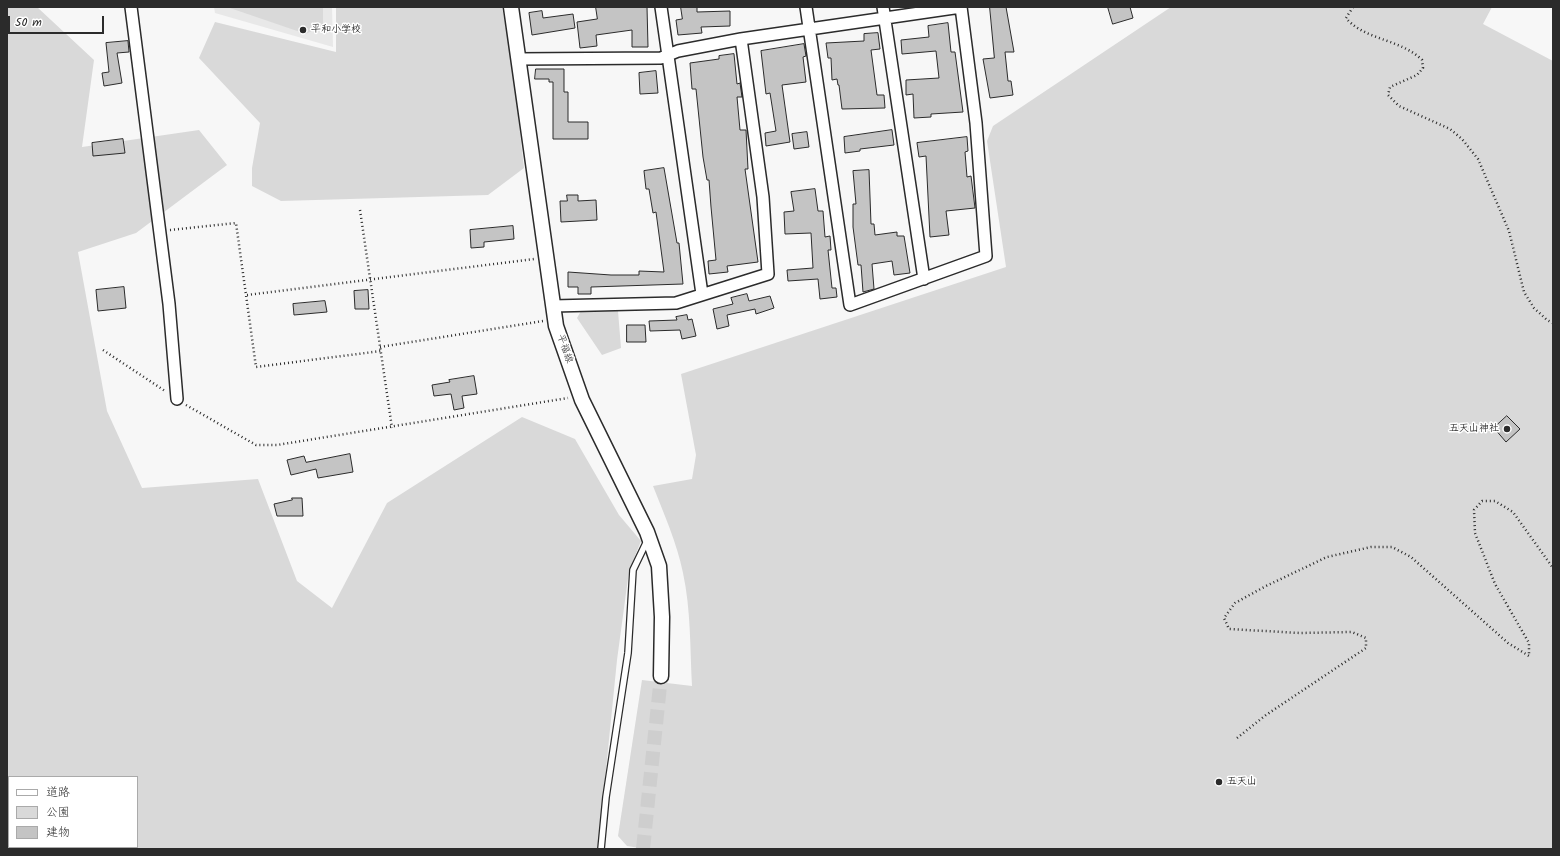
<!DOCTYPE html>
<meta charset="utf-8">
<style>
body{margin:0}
#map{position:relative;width:1560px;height:856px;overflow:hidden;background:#f7f7f7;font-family:Kalam,"Klee One",sans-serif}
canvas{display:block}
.frame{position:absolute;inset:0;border:8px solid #2b2b2b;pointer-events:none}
.legend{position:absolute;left:8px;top:776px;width:130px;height:72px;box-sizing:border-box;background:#fff;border:1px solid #aaa;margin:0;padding:5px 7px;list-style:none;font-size:12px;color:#2b2b2b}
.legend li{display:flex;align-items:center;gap:8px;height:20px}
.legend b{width:20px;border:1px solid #aaa}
.scale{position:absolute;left:8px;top:16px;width:96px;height:18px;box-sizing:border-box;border:2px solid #2b2b2b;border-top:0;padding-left:5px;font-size:12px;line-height:14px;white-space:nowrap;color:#2b2b2b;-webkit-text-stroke:3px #fff;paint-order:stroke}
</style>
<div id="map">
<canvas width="1560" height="856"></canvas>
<div class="frame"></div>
<ul class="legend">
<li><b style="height:5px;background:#fff"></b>道路</li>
<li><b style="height:11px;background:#d9d9d9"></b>公園</li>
<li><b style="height:11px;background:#c4c4c4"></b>建物</li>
</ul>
<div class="scale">50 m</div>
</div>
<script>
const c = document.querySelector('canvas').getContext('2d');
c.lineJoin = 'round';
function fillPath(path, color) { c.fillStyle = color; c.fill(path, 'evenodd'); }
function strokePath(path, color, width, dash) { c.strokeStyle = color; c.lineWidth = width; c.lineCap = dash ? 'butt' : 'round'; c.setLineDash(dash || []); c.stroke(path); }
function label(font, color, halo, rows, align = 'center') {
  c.font = font + ' Kalam,"Klee One",sans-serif'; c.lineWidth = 3; c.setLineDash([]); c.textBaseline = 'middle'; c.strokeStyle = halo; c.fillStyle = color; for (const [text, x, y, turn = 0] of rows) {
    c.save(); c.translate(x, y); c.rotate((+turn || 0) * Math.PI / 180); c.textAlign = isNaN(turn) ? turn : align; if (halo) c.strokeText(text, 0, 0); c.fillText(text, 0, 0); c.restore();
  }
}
fillPath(new Path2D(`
 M 214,7 L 332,7 L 333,47 L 215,13 Z`), '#e8e8e8');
fillPath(new Path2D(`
 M 7,7 L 37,7 L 94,60 L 82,147 L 199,130 L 227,165 L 136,233 L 78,252 L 107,411 L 142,488 L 258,479 L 297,581 L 332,608 L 387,503 L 522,417 L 575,439 L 619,515 L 641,541 L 629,571 L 617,660 L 598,849 L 7,849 ZM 9,777 L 137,777 L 137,847 L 9,847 Z
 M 227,7 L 323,7 L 323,25 L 306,34 Z
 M 336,7 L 502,7 L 512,62 L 524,168 L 488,195 L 281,201 L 252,186 L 252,168 L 260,123 L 199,58 L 215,22 L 336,52 Z
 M 1171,7 L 1492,7 L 1483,24 L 1553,61 L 1553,849 L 646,849 L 627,846 L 618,836 L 642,680 L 692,686 C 690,649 691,610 683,573 C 677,543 664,514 653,486 L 692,479 L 696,455 L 681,374 L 1006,267 L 987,141 L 993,126 Z
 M 581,311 L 618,311 L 621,348 L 602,355 L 577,318 Z`), '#d9d9d9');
const building = new Path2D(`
 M 596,7 L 647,7 L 648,47 L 632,47 L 632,30 L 596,35 L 597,46 L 580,48 L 577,22 L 597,19 Z
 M 681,7 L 697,7 L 697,12 L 730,11 L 730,26 L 701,27 L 702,33 L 678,35 L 676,20 L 682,19 Z
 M 990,7 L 1006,7 L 1014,52 L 1005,52 L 1008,81 L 1011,81 L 1013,95 L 990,98 L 983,59 L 994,58 Z
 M 1108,7 L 1130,7 L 1133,18 L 1113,24 Z
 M 542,11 L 543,18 L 573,14 L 575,28 L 532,35 L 529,13 Z
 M 948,23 L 951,52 L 955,52 L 963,112 L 931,114 L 931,117 L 914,118 L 913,94 L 906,95 L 906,80 L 939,78 L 936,51 L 902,54 L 901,40 L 929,37 L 928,26 Z
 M 878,33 L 880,49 L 871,50 L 877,95 L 884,95 L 885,108 L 842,109 L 839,85 L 838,85 L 837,79 L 832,80 L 831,58 L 828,58 L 826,43 L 864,41 L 864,34 Z
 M 128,41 L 129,52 L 117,53 L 122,83 L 104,86 L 102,73 L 109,72 L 106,43 Z
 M 804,44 L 806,56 L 803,57 L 806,82 L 782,85 L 790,142 L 766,146 L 765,133 L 776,131 L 770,93 L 766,94 L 761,51 Z
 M 734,54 L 737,84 L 740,83 L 742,97 L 737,97 L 740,130 L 746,130 L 748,169 L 745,169 L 758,262 L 727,266 L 728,272 L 709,274 L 708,261 L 716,260 L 711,207 L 709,180 L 707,180 L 703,157 L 696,89 L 692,89 L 690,63 L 719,59 L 719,56 Z
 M 536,69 L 564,69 L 564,92 L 568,92 L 568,122 L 588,122 L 588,139 L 553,139 L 553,82 L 549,82 L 549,79 L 535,79 Z
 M 656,71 L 658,93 L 640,94 L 639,73 Z
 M 892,130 L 894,145 L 860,149 L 860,151 L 845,153 L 844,137 Z
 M 807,132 L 809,147 L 794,149 L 792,134 Z
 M 967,137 L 968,151 L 965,152 L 967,177 L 971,176 L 975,208 L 946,211 L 949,235 L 930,237 L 926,156 L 919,157 L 917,143 Z
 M 123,139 L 125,153 L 93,156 L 92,143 Z
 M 664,168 L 677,243 L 679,243 L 683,284 L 591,287 L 591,294 L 578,294 L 578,287 L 568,287 L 568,272 L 611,275 L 639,275 L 639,271 L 664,272 L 656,212 L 653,213 L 649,189 L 646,189 L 644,171 Z
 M 869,170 L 871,224 L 874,224 L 875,235 L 897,232 L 897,236 L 904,236 L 910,273 L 894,275 L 892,261 L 872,264 L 874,289 L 863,292 L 861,265 L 858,265 L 853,227 L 853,204 L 856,204 L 853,171 Z
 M 815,189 L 818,211 L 823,211 L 825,237 L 830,236 L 831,250 L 828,250 L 832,288 L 836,288 L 837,297 L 820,299 L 818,279 L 788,281 L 787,270 L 813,268 L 811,233 L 785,234 L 784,212 L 794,211 L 791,192 Z
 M 567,195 L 578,195 L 578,201 L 596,200 L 597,220 L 561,222 L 560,201 L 567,201 Z
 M 513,226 L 514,239 L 484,242 L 484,247 L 471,248 L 470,230 Z
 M 124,287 L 126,308 L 98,311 L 96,290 Z
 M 368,290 L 369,309 L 355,309 L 354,291 Z
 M 747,294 L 749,301 L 770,296 L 774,308 L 756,314 L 755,309 L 727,315 L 729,326 L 717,329 L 713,309 L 733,304 L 731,298 Z
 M 325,301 L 327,312 L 294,315 L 293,304 Z
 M 687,315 L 688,320 L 692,319 L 696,336 L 682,339 L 680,330 L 650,331 L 649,321 L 677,320 L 676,317 Z
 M 627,325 L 645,325 L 646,342 L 627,342 Z
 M 474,376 L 477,394 L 462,396 L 464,408 L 454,410 L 451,394 L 434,396 L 432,385 L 450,382 L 449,380 Z
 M 1507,416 L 1520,429 L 1506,442 L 1494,428 Z
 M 350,454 L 353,472 L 318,478 L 316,469 L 291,475 L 287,460 L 304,456 L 306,462 Z
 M 292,498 L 302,498 L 303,516 L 277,516 L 274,504 L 292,500 Z`);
fillPath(building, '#c4c4c4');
strokePath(building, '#2b2b2b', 1);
strokePath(new Path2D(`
 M 643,849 L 661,676`), '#cecece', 14, [14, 7]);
const service = new Path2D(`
 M 601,849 L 606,797 L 628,653 L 633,570 L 647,541`);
const minor = new Path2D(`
 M 131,7 L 169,304 L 177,399
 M 661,7 L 702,294
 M 806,7 L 850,305 L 986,256 L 976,123 L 961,7
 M 883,7 L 924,279
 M 518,59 L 661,58 L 678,51 L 741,39 L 961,7
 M 553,306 L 676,303 L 768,274 L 763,197 L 741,39`);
const tertiary = new Path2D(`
 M 511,7 L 556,326 L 582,400 L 647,532 L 659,566 L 662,617 L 661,676`);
strokePath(service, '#2b2b2b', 8);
strokePath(minor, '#2b2b2b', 14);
strokePath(tertiary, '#2b2b2b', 17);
strokePath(new Path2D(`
 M 1353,7 L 1346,18 C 1364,40 1401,39 1422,60 L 1423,68 L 1417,75 L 1390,87 L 1388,95 L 1399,106 L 1450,129 L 1462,139 L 1478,159 L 1509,231 L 1524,292 L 1534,308 L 1547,320 L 1553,323
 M 360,210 L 392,428
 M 170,230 L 236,223 L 256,367 L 381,351
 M 247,295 L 534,259
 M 380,347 L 543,321
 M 103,350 L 165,391
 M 186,405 L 256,445 L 277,445 L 568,398
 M 1237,738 L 1266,715 L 1366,648 L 1366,638 L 1352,632 L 1300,633 L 1229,629 L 1224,618 L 1235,603 L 1266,586 L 1327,557 L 1371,547 L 1392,547 L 1411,557 L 1508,643 L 1529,656 L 1529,643 L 1495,584 L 1475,533 L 1474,510 L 1482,501 L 1495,501 L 1513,512 L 1553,568`), '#2b2b2b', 2.5, [1, 3]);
strokePath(service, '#fff', 5.5);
strokePath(minor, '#fff', 11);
strokePath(tertiary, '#fff', 14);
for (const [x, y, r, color] of [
 [303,30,4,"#2b2b2b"],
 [1507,429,4,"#2b2b2b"],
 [1219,782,4,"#2b2b2b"]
]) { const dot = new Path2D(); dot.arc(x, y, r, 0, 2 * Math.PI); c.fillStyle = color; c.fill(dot); strokePath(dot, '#fff', 1.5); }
label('bold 10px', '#2b2b2b', '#fff', [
 ["平和小学校",311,30],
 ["五天山神社",1499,429,"right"],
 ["五天山",1227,782]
], 'left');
label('10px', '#2b2b2b', '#fff', [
 ["平福線",564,349,71]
]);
</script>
